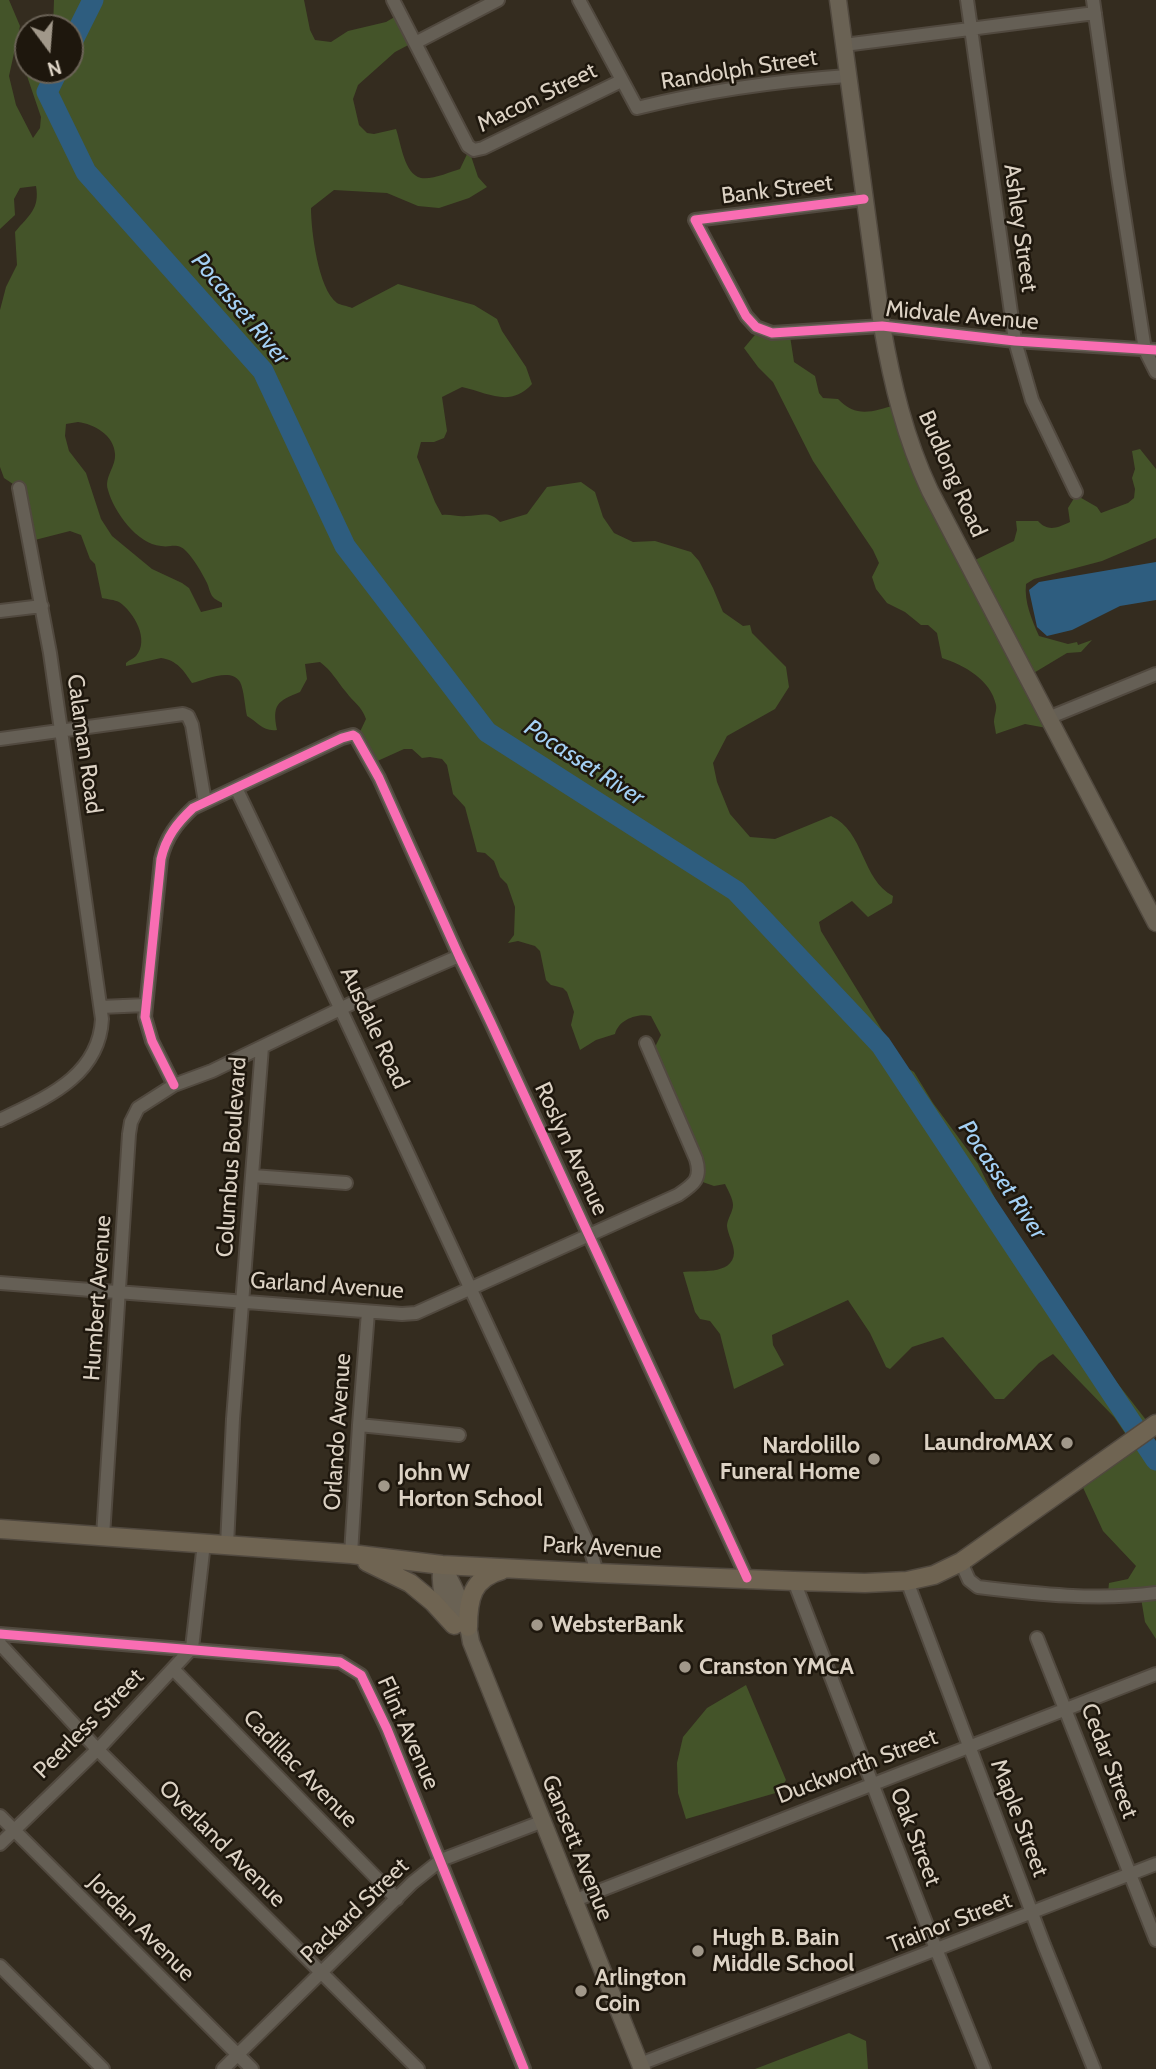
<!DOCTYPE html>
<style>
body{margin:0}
#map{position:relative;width:1156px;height:2069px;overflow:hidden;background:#342c1f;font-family:Cabin,sans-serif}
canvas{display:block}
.north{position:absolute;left:14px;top:14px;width:70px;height:70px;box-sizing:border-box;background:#1e170d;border:2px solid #6a6256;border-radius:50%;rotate:164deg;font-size:19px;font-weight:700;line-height:28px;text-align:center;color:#dcd2c4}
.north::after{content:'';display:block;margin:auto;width:24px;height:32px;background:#a1988a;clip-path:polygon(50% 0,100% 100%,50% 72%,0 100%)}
</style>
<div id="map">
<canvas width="1156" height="2069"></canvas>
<div class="north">N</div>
</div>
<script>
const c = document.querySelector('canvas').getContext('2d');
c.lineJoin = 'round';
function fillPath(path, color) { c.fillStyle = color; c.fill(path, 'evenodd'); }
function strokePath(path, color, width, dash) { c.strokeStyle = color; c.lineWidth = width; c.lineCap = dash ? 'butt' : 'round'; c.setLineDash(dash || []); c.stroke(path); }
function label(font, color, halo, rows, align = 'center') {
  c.font = font + ' Cabin,sans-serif'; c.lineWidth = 5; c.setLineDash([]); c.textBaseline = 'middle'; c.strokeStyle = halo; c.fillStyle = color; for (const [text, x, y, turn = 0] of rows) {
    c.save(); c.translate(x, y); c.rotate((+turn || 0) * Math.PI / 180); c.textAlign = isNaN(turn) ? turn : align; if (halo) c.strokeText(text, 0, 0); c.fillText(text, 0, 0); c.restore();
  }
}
fillPath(new Path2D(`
 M 0,0 L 9,0 L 20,26 L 9,76 L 16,105 L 33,138 L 40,128 L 41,117 L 27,76 L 35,70 L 70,70 L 70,28 L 53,28 L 54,0 L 304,0 L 310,30 L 315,40 L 331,42 L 348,31 L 386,22 L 398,15 L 414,42 L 395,52 L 358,85 L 353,99 L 359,125 L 367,133 L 374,134 L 396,129 C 401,143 404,174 421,178 C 432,180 450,172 460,169 L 469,150 L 478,177 L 487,187 L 469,198 L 439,208 L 418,206 L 387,193 L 334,190 L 311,208 C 311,230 318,289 337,303 C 340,305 348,306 352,308 L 398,284 L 474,305 L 497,319 L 502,331 L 526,367 L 532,384 C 510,408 489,393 462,387 L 442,397 L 447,431 L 444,438 L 434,442 L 421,442 L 417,457 L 435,502 L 442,515 C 451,514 458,517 466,516 C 481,516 489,510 500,522 L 527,514 L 547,487 L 581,482 L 595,492 L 603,517 L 614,533 L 633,542 L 655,541 L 691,552 L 699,561 L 713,588 L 723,612 L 743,626 L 750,625 L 752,633 L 786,667 L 789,687 L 775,709 L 727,736 L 713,763 L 717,782 L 730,814 L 750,837 L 775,839 L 831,816 C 865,832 861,879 893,896 L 892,903 L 868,917 L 852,901 L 819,922 L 821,931 L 904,1066 L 914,1072 L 933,1103 L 978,1164 L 1013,1235 L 1058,1307 L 1150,1425 L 1145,1430 L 1156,1445 L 1156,1639 L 1145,1622 L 1141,1598 L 1108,1593 L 1109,1583 L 1128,1579 L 1136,1566 L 1103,1531 L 1080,1481 L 1127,1436 L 1114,1417 L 1053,1354 L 1039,1363 L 1004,1399 L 995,1399 L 943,1337 L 912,1347 L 890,1369 L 886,1367 L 870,1333 L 848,1300 L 772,1335 L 773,1345 L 784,1365 L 734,1389 L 720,1334 L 710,1321 L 700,1319 L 695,1312 L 683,1272 C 697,1270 733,1276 734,1253 C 734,1244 728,1235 727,1226 C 727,1219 733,1212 733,1205 C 733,1199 728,1190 725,1184 L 714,1186 L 697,1180 L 699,1170 L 650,1057 L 661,1035 L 651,1016 C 638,1013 619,1019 615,1034 L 596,1040 L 580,1050 L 571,1025 L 574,1012 L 567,992 L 563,988 L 551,985 L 546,980 L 540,951 L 535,946 L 518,941 L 508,943 L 514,935 L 515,907 L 507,884 L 500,877 L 494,861 L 485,853 L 477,852 L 465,807 L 453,794 L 447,765 L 442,759 L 430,757 L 422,758 L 412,749 L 404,749 L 373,763 L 357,738 L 366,719 C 361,705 354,703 346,692 C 336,680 332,671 320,662 L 305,664 L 307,679 L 300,692 C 277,701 272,705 277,730 C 263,732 258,722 247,716 C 245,708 244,689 240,682 C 231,667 205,680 192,683 C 184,671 177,660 161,658 L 126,666 L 126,663 C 129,660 133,659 136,656 C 150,640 134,612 119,602 C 115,600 107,599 102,598 L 95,564 L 90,559 L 81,535 L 70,531 L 31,541 L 19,488 L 4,478 L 0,467 L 0,310 L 6,287 L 17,265 L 15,232 C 29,215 40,209 36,186 L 20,188 L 14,199 L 15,215 L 0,229 ZM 78,422 C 94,424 114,435 115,454 C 116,467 104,477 108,490 C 114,512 137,544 161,546 C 171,548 177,542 186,551 C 194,559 202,573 207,583 C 209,587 210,594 213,597 C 214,599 221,602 222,603 L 222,607 L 201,612 L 189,588 L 182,583 L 152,569 L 112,536 L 101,519 L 86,473 L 69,451 L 65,436 L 66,424 Z
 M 759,330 L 790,336 L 794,362 L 815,376 L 819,393 L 823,398 L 838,399 C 857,419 873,411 896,405 L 969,563 L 1014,541 L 1017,530 L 1016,521 L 1038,521 C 1048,532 1057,528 1070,522 L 1068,508 L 1076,495 L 1097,507 L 1101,513 L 1128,503 L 1134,498 L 1135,489 L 1132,478 L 1135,469 L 1132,451 L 1140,449 L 1156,469 L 1156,538 L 1102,561 L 1034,579 L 1026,584 C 1024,602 1032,620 1039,636 L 1068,644 L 1077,642 L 1078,645 L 1092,640 L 1081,652 L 1067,653 L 1027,677 L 1052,729 L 1025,724 L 996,734 C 996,733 994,723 994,722 C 994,716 997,711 996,705 C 991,680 964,665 942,658 L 937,633 L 928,625 L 921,625 L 905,612 L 887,603 L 876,589 L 872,577 L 879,563 L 873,550 L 813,461 L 773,382 L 758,367 L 744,348 Z
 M 746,1685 L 786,1780 L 779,1792 L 686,1819 L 678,1793 L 677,1763 L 683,1737 L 707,1708 Z
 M 849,2033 L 866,2041 L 868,2069 L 755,2069 Z`), '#445429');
fillPath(new Path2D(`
 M 1156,562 L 1156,600 L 1120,606 L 1072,630 L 1047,636 L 1037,627 L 1029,590 L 1039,582 Z`), '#2e5d7f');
strokePath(new Path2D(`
 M 70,46 L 93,0
 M 58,70 L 47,92 L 86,172 L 263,371 L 345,546 L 487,732 L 736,891 L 881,1045 L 1156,1460`), '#2e5d7f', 21);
const street = new Path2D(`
 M 393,0 L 468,146 L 474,150 L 483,148 L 621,81
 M 579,0 L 637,108 C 705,91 777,81 847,76
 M 967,0 L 1015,341 L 1032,400 L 1076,492
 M 1093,0 L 1118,176 L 1145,350 L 1156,372
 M 415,43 L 498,0
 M 844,45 L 1095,13
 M 864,199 L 695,220 L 746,316 L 756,327 L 772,333 L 882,326 L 1015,341 L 1156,350
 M 0,611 L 42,606
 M 1048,718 L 1156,674
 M 0,739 L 183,714 L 188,716 L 192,725 L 205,802
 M 236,788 C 357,1040 473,1294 590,1548 L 597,1573
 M 101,1007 L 146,1005
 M 174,1085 L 152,1041 L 145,1017 L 161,859 C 166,837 177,823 193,808 L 342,738 L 353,735 L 356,737 L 379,778 L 459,956 L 491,1023 L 747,1578
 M 0,1120 C 45,1098 99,1077 102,1019 L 50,653 L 19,488
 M 253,1176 L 346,1183
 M 0,1283 L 402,1314 L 416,1313 L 678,1195 C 694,1184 702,1179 696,1159 L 646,1043
 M 359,1425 L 459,1435
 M 103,1536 L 129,1134 L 131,1122 L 138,1108 L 174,1085 L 212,1071 L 369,995 L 459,956
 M 227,1545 L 233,1419 L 262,1047
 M 351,1554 L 359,1425 L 368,1312
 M 961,1562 L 969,1580 L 978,1587 C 1037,1594 1097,1601 1156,1593
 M 794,1581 L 936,1949 L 984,2069
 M 907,1581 L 1044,1945 L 1094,2069
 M 0,1634 L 340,1662 L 361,1675 L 387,1729 L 524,2069
 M 1037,1638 L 1156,1940
 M 0,1644 L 97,1749 L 418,2069
 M 173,1669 L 397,1899
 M 0,1816 L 252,2069
 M 0,1844 L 102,1745 L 192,1648 L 204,1543
 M 573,1901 L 1156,1674
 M 0,1966 L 103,2069
 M 640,2064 L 1156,1864
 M 223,2069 L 412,1883 L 441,1860 L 541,1822`);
const secondary = new Path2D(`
 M 838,0 L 882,326 C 892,383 905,438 930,491 L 1156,923
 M 442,1565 C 456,1589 467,1615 471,1642 L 642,2069
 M 442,1565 C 438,1584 443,1601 452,1619`);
const primary = new Path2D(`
 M 0,1529 L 351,1554 L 442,1565 L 597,1573 L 794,1581 L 865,1583 L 907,1581 L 934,1575 L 961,1562 L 1156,1424
 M 367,1562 L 410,1583 L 433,1602 L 454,1625
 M 468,1627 C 468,1599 472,1578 502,1570`);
strokePath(street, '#51493f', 16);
strokePath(secondary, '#51493f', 19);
strokePath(primary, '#51493f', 21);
strokePath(street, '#655f55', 12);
strokePath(secondary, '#6a6254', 16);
strokePath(primary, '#6f6452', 18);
strokePath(new Path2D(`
 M 864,199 L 695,220 L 746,316 L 756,327 L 772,333 L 882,326 L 1015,341 L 1156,350
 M 174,1085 L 152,1041 L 145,1017 L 161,859 C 166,837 177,823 193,808 L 342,738 L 353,735 L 356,737 L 379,778 L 459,956 L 491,1023 L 747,1578
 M 0,1634 L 340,1662 L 361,1675 L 387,1729 L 524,2069`), '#f96db3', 9);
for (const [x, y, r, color] of [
 [1067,1443,7,"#a1988a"],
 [874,1459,7,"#a1988a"],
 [384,1486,7,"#a1988a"],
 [537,1625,7,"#a1988a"],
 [685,1667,7,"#a1988a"],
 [698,1951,7,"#a1988a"],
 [581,1991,7,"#a1988a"]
]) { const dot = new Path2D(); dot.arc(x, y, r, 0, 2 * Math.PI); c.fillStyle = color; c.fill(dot); strokePath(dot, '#1e170d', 2.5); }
label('23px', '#dcd2c4', '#1e170d', [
 ["Randolph Street",739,70,-9],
 ["Macon Street",537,98,-26],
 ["Bank Street",777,190,-7],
 ["Ashley Street",1020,228,82],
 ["Midvale Avenue",962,316,5],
 ["Budlong Road",952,474,66],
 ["Calaman Road",84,744,82],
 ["Ausdale Road",374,1028,65],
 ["Roslyn Avenue",571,1149,65],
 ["Columbus Boulevard",232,1157,-86],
 ["Garland Avenue",327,1286,4],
 ["Humbert Avenue",98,1298,-86],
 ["Orlando Avenue",338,1432,-86],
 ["Park Avenue",602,1548,3],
 ["Peerless Street",89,1724,-45],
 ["Flint Avenue",408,1733,66],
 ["Cedar Street",1109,1761,69],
 ["Duckworth Street",857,1767,-21],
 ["Cadillac Avenue",300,1769,46],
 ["Maple Street",1019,1818,69],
 ["Oak Street",915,1837,69],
 ["Overland Avenue",222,1844,45],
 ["Gansett Avenue",577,1848,68],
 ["Packard Street",355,1911,-44],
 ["Trainor Street",950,1923,-21],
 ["Jordan Avenue",141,1928,45]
]);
label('bold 23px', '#dcd2c4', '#1e170d', [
 ["LaundroMAX",1053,1443,"right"],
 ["Nardolillo",860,1446,"right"],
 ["Funeral Home",860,1472,"right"],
 ["John W",398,1473],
 ["Horton School",398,1499],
 ["WebsterBank",551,1625],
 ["Cranston YMCA",699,1667],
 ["Hugh B. Bain",712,1938],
 ["Middle School",712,1964],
 ["Arlington",595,1978],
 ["Coin",595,2004]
], 'left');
label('italic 24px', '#a4d0f4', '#1e170d', [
 ["Pocasset River",240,309,50],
 ["Pocasset River",584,763,33],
 ["Pocasset River",1002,1180,56]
]);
</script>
